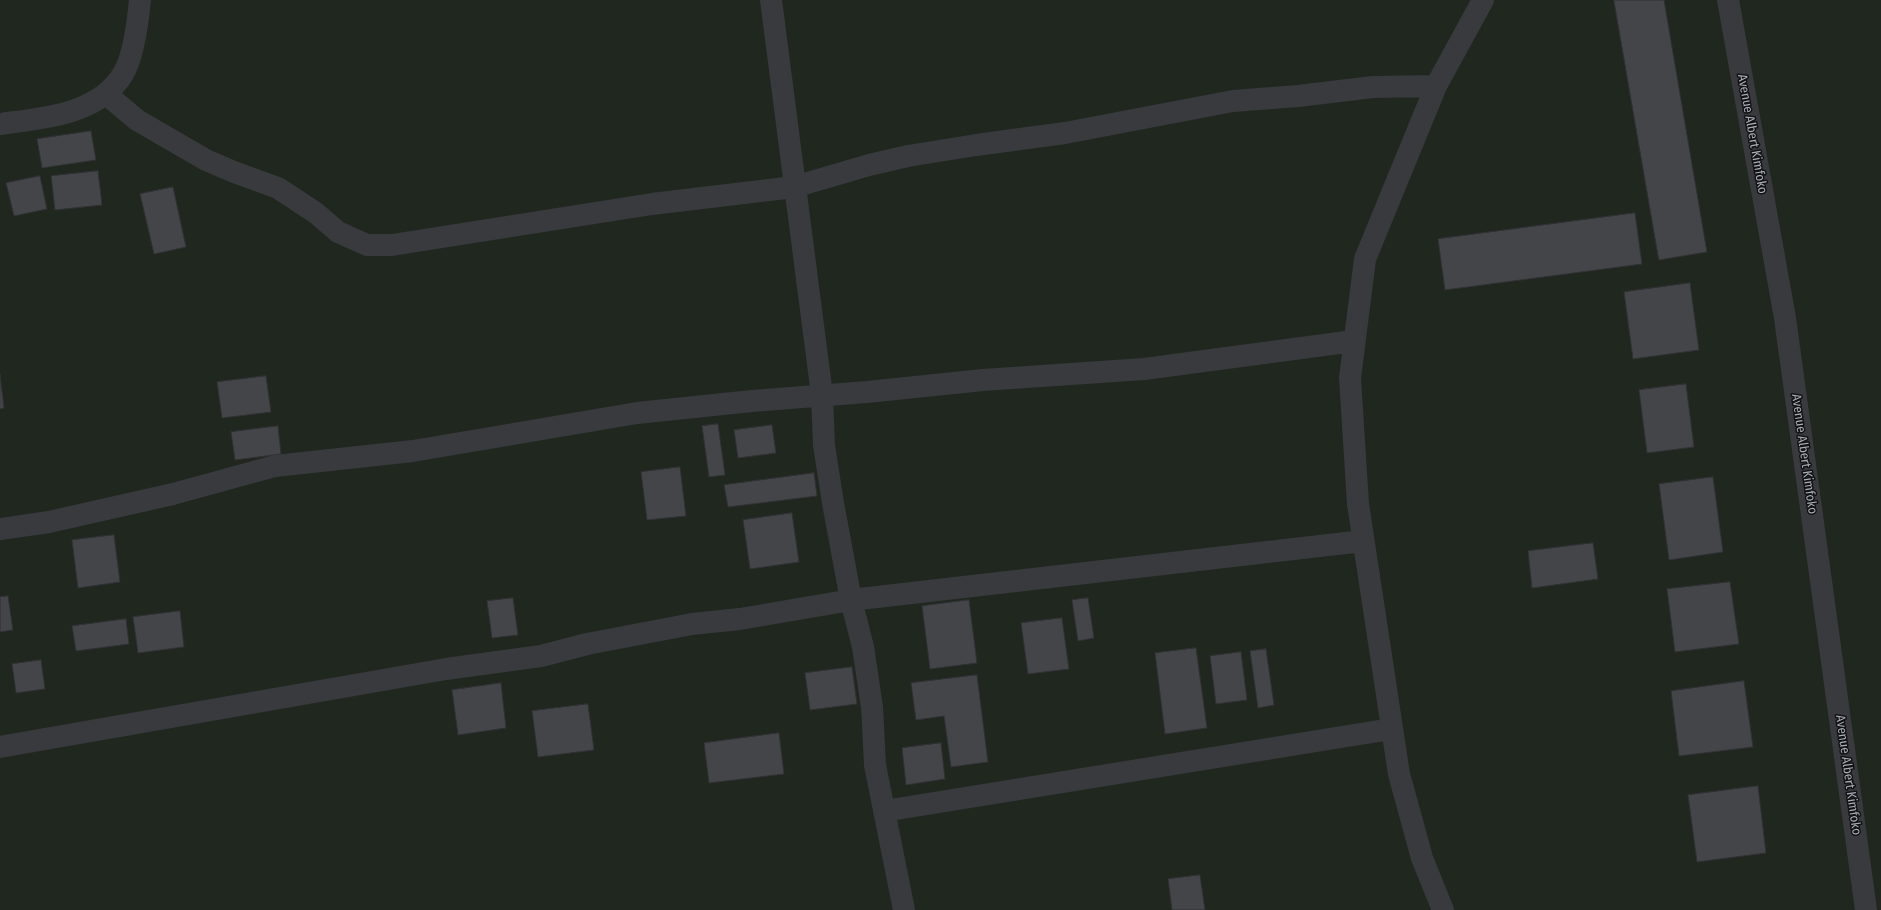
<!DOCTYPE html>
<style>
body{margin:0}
canvas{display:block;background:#171719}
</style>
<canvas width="1881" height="910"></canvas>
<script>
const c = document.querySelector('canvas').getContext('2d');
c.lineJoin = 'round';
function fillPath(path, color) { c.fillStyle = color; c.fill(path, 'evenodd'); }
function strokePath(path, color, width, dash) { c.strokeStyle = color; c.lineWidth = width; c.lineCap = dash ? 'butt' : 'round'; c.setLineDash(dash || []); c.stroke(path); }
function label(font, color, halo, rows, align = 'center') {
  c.font = font + ' "Fira Sans Condensed",sans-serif'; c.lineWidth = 3; c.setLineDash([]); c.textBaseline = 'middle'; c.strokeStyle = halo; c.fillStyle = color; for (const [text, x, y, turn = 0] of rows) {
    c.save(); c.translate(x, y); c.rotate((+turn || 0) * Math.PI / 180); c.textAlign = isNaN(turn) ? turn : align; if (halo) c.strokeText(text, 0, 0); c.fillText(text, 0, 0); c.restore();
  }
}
fillPath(new Path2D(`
 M 0,0 L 1881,0 L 1881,910 L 0,910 Z`), '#1f271f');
const building = new Path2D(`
 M 1614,0 L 1664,0 L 1707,252 L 1659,260 Z
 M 91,131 L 96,160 L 42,168 L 37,139 Z
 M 98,171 L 102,205 L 55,210 L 51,176 Z
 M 40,176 L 47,209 L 14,216 L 6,183 Z
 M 173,187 L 186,247 L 154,254 L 140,194 Z
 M 1635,213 L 1642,264 L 1445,290 L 1438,239 Z
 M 1690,283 L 1699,350 L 1633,359 L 1624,292 Z
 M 0,374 L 4,408 L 0,409 Z
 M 266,376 L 271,412 L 222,418 L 217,382 Z
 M 1686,384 L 1694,447 L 1647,453 L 1639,390 Z
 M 718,424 L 725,475 L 709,477 L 702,426 Z
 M 772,425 L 776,453 L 738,458 L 734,430 Z
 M 278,426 L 281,454 L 235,460 L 231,432 Z
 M 680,467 L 686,516 L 647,520 L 641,472 Z
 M 814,473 L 817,496 L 728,507 L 724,485 Z
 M 1713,477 L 1723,552 L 1669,560 L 1659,484 Z
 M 792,513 L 799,562 L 750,569 L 743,520 Z
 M 114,535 L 120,582 L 78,588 L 72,540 Z
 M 1593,543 L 1598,579 L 1532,588 L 1528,551 Z
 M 1730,582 L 1739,644 L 1675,652 L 1667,589 Z
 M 8,596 L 13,630 L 0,632 L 0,597 Z
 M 513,598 L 518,635 L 492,638 L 487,601 Z
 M 1088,598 L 1094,638 L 1078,641 L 1072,600 Z
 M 969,600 L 977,663 L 930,669 L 922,606 Z
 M 180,611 L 184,647 L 138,653 L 133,617 Z
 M 1062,618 L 1069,669 L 1028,674 L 1021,623 Z
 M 126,619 L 129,644 L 76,651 L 72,626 Z
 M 1196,648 L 1207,728 L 1165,734 L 1155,653 Z
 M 1266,649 L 1274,705 L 1258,708 L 1250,651 Z
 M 1241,652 L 1247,700 L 1216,704 L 1210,656 Z
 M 41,660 L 45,689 L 16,693 L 12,664 Z
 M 852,667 L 857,704 L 810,710 L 805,673 Z
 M 977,675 L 988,762 L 951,767 L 944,716 L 916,720 L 911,683 Z
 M 1744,681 L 1753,747 L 1679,756 L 1671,691 Z
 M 501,683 L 506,728 L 458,735 L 452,690 Z
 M 588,704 L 594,750 L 538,757 L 532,711 Z
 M 779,733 L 784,774 L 709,783 L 704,743 Z
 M 941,743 L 945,779 L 906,785 L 902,748 Z
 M 1758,786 L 1766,853 L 1697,862 L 1688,795 Z
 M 1200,875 L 1205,910 L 1172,910 L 1168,879 Z`);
fillPath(building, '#434549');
strokePath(building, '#313135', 1);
strokePath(new Path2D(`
 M 771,0 L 822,395 L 824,445 L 833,503 L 851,600 L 863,647 L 872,707 L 875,765 L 904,910
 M 1728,0 L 1785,318 L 1866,910
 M 106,94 L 137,120 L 206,160 L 234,172 L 278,188 L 316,213 L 338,232 L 367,245 L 392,245 L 652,204 L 794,187 L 869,165 L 908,156 L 976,145 L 1065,133 L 1233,101 L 1298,96 L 1373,87 L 1436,86
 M 0,124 C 43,118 98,115 123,74 C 134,56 138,21 140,0
 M 0,529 L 49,522 L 173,494 L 275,466 L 413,451 L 637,413 L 752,401 L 867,392 L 983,380 L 1144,369 L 1354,341
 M 0,747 L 446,669 L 541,656 L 587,644 L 692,624 L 740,619 L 851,600 L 1363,541
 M 884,811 L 1391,729
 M 1443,910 L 1422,858 L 1399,774 L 1358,504 L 1350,378 L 1365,259 L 1436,86 L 1483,0`), '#383a3e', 22);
label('13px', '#a9b0b9', '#121214', [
 ["Avenue Albert Kimfoko",1752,134,80],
 ["Avenue Albert Kimfoko",1804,454,82],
 ["Avenue Albert Kimfoko",1848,775,82]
]);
</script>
